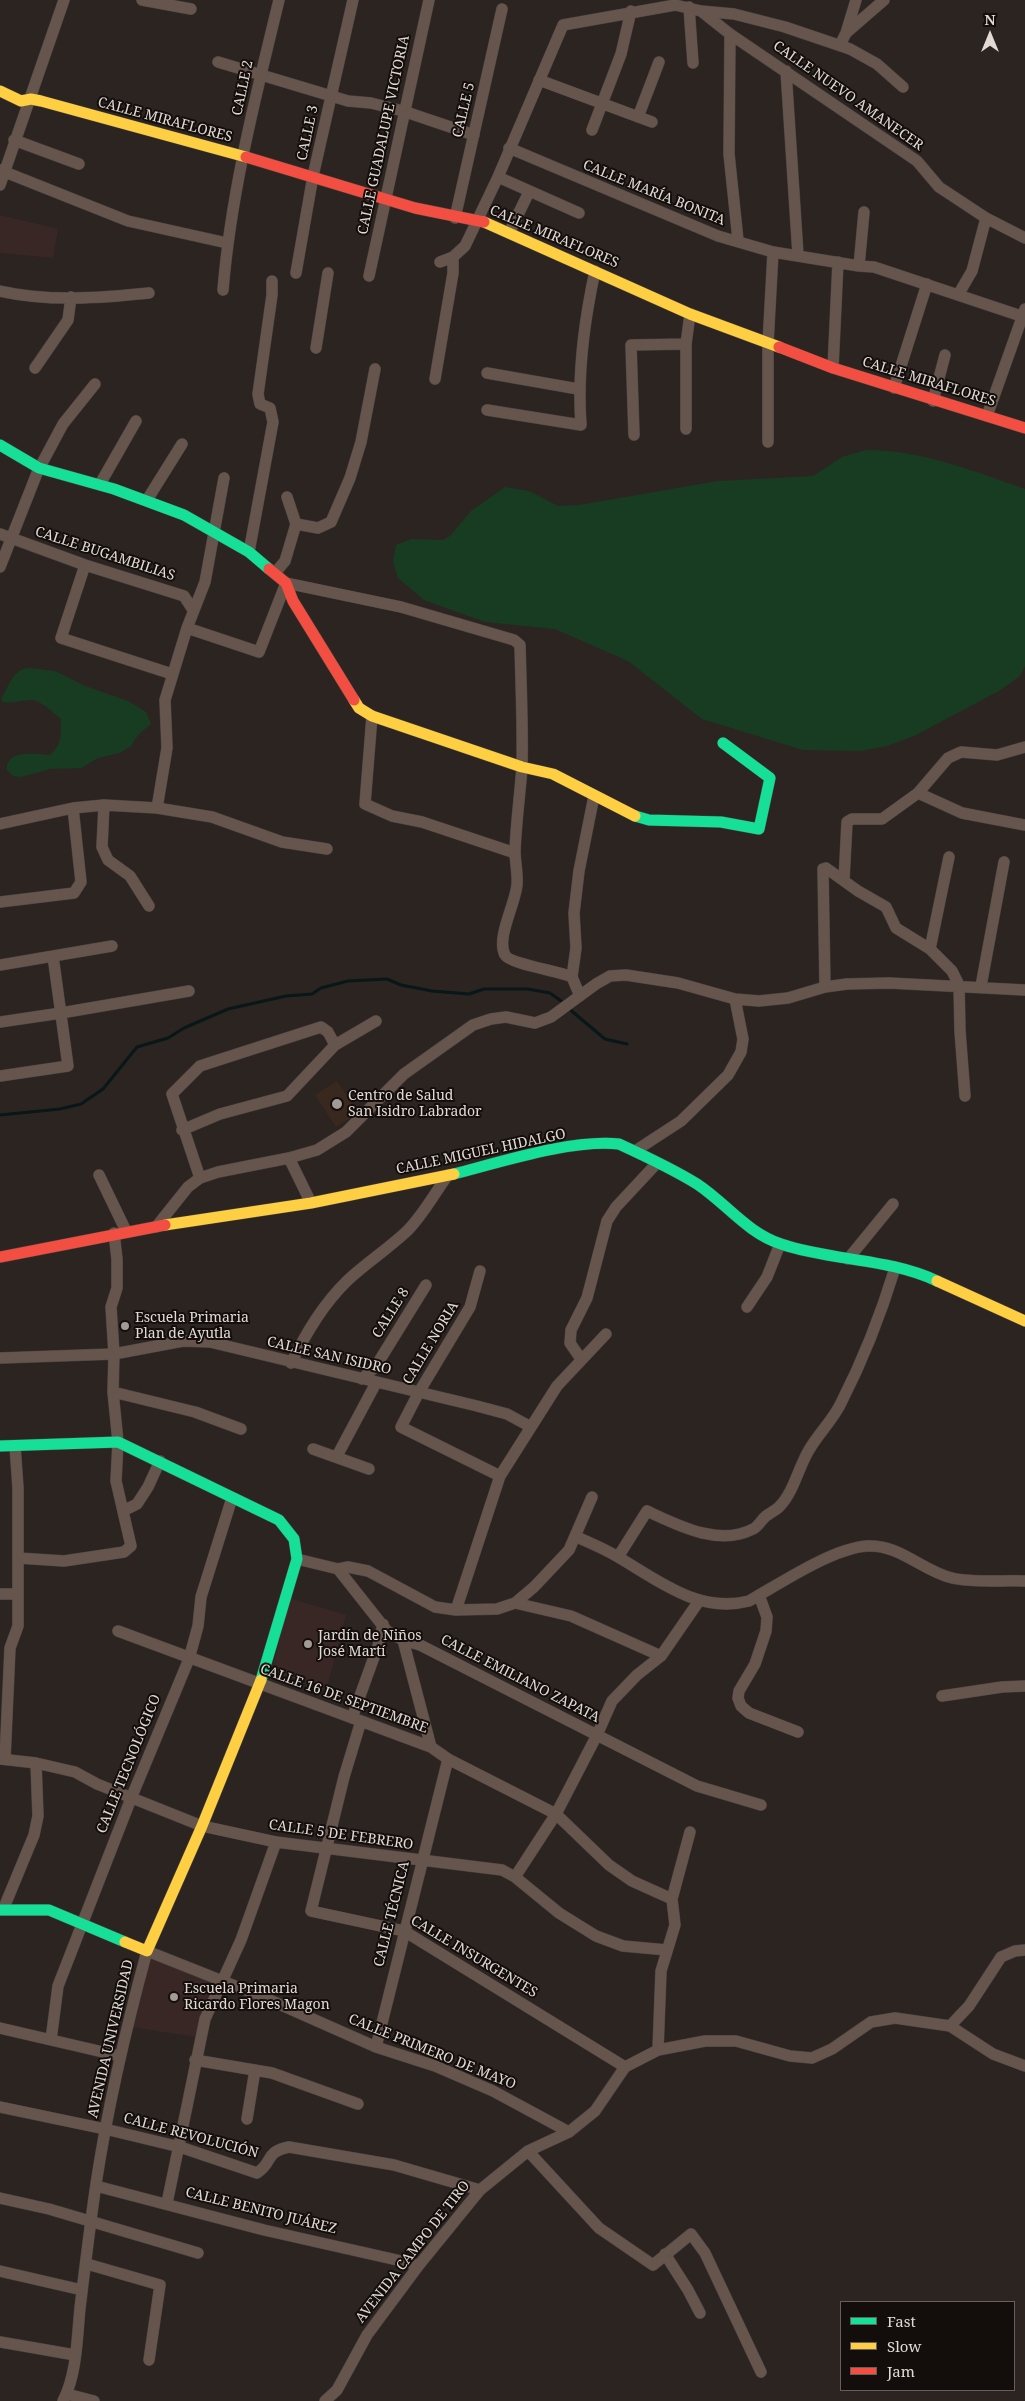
<!DOCTYPE html>
<meta charset="utf-8">
<style>
body{margin:0}
#map{position:relative;width:1025px;height:2401px;overflow:hidden;background:#2b2421;font-family:"Noto Serif",serif}
canvas{display:block}
.legend{position:absolute;left:840px;top:2301px;width:175px;height:90px;box-sizing:border-box;background:#130e0b;border:1px solid #665f5b;margin:0;padding:6px 9px;list-style:none;font-size:15px;color:#e2d9d4}
.legend li{display:flex;align-items:center;gap:10px;height:25px}
.legend b{width:25px;border:1px solid #665f5b}
.north{position:absolute;left:965px;top:10px;width:50px;height:50px;-webkit-text-stroke:4px #130e0b;paint-order:stroke;rotate:0deg;font-size:14px;font-weight:700;line-height:20px;text-align:center;color:#e2d9d4}
.north::after{content:'';display:block;margin:auto;width:18px;height:22px;background:#e2d9d4;clip-path:polygon(50% 0,100% 100%,50% 72%,0 100%)}
</style>
<div id="map">
<canvas width="1025" height="2401"></canvas>
<ul class="legend">
<li><b style="height:6px;background:#16e098"></b>Fast</li>
<li><b style="height:6px;background:#ffcf43"></b>Slow</li>
<li><b style="height:6px;background:#f24e42"></b>Jam</li>
</ul>
<div class="north">N</div>
</div>
<script>
const c = document.querySelector('canvas').getContext('2d');
c.lineJoin = 'round';
function fillPath(path, color) { c.fillStyle = color; c.fill(path, 'evenodd'); }
function strokePath(path, color, width, dash) { c.strokeStyle = color; c.lineWidth = width; c.lineCap = dash ? 'butt' : 'round'; c.setLineDash(dash || []); c.stroke(path); }
function label(font, color, halo, rows, align = 'center') {
  c.font = font + ' "Noto Serif",serif'; c.lineWidth = 4; c.setLineDash([]); c.textBaseline = 'middle'; c.strokeStyle = halo; c.fillStyle = color; for (const [text, x, y, turn = 0] of rows) {
    c.save(); c.translate(x, y); c.rotate((+turn || 0) * Math.PI / 180); c.textAlign = isNaN(turn) ? turn : align; if (halo) c.strokeText(text, 0, 0); c.fillText(text, 0, 0); c.restore();
  }
}
fillPath(new Path2D(`
 M 337,1081 L 358,1113 L 336,1127 L 315,1095 Z`), '#39281e');
fillPath(new Path2D(`
 M 0,215 L 58,229 L 53,258 L 0,253 Z
 M 289,1598 L 346,1615 L 327,1687 L 272,1672 Z
 M 149,1957 L 214,1983 L 203,2011 L 196,2037 L 131,2027 Z`), '#392726');
fillPath(new Path2D(`
 M 866,450 C 922,450 973,471 1025,489 L 1025,666 L 1020,676 L 999,691 L 914,736 L 887,746 L 861,751 L 803,750 L 702,719 L 628,661 L 555,629 L 485,622 L 424,600 L 398,578 L 393,562 L 396,545 L 411,539 L 443,540 L 450,536 L 471,511 L 505,487 L 529,491 L 558,506 L 579,505 L 718,481 L 813,476 L 842,457 Z
 M 29,668 L 55,671 L 85,686 L 128,701 L 146,712 L 151,724 L 139,734 L 130,747 L 119,753 L 98,758 L 81,768 L 50,769 L 21,777 L 13,776 L 7,770 C 5,749 38,754 50,755 C 62,745 61,734 61,719 C 53,713 41,700 31,700 C 21,700 13,704 3,702 L 1,699 C 9,686 13,669 29,668 Z`), '#183c22');
strokePath(new Path2D(`
 M 568,1008 L 605,1039 L 627,1044
 M 0,1115 L 60,1109 L 81,1104 L 103,1089 L 137,1047 L 168,1038 L 184,1028 L 228,1009 L 286,996 L 312,994 L 321,988 L 348,981 L 387,979 L 401,985 L 432,991 L 469,994 L 484,989 L 528,989 L 550,993 L 564,1003`), '#081717', 3);
const street = new Path2D(`
 M 142,0 L 191,9
 M 689,7 L 693,63
 M 701,11 L 730,34 L 917,161 L 939,187 L 986,218 L 1025,238
 M 846,33 L 856,0
 M 730,34 L 729,154 L 738,240
 M 840,45 L 846,33 L 884,0
 M 218,62 L 348,101 L 371,103 L 403,111 L 474,135
 M 786,71 L 798,255
 M 539,80 L 652,122
 M 638,117 L 659,62
 M 592,130 L 621,54 L 631,11
 M 14,140 L 79,164
 M 509,148 L 718,236 L 773,252 L 859,266 L 874,267 L 1021,316
 M 0,170 L 128,221 L 227,243
 M 498,177 L 579,213
 M 0,185 L 64,0
 M 455,218 L 502,9
 M 509,233 L 529,192
 M 440,262 L 453,257 L 465,246 L 498,177 L 563,25 L 675,5 L 701,11 L 734,14 L 785,27 L 850,49 L 877,64 L 903,87
 M 859,266 L 864,212
 M 296,273 L 313,176 L 353,0
 M 369,276 L 429,0
 M 223,290 C 231,192 256,95 279,0
 M 0,291 C 48,302 101,298 149,293
 M 958,295 L 972,271 L 986,218
 M 316,348 L 328,273
 M 35,368 L 68,320 L 71,297
 M 833,368 L 838,262
 M 487,373 L 578,389
 M 435,379 L 453,273 L 453,257
 M 894,388 L 927,284
 M 933,401 L 945,355
 M 487,410 L 581,425 C 577,373 584,322 595,271
 M 987,416 L 1025,309
 M 686,429 L 686,344 L 690,314
 M 634,435 L 631,345 L 686,344
 M 768,442 L 768,344 L 773,252
 M 40,467 L 63,424 L 95,384
 M 100,484 L 136,421
 M 147,500 L 182,444
 M 296,524 L 318,528 L 331,522 L 350,478 L 361,442 L 375,369
 M 0,534 L 85,565 L 184,596 L 193,610
 M 249,552 L 273,422 L 270,408 L 260,404 L 258,394 L 272,295 L 272,281
 M 85,565 L 61,638 L 172,674
 M 0,567 L 39,468
 M 275,573 L 285,561 L 296,524 L 287,497
 M 187,628 L 259,652 L 286,583 L 401,607 L 514,640 L 520,645 C 521,686 523,727 522,767 C 520,795 516,823 515,851 C 515,862 518,874 517,885 C 515,905 496,938 505,955 C 510,964 559,971 572,977 L 580,996
 M 372,716 L 365,804 L 392,816 L 422,822 L 515,853
 M 918,793 L 962,813 L 1025,825
 M 104,805 L 102,847 L 108,860 L 130,876 L 149,906
 M 157,808 L 167,748 L 165,700 L 187,628 L 205,582 L 224,478
 M 0,824 L 73,808 L 104,805 L 157,808 L 212,817 L 282,842 L 327,849
 M 844,880 L 847,822 L 852,819 L 882,819 L 918,793 L 948,758 L 961,752 L 997,755 L 1025,747
 M 0,902 L 74,893 L 81,882 L 73,808
 M 930,949 L 949,857
 M 0,965 L 112,946
 M 572,977 L 576,948 L 574,913 L 579,871 L 594,796
 M 981,986 L 1004,862
 M 825,987 L 823,869 L 826,868 L 858,891 L 886,907 L 896,928 L 930,949 L 952,971 L 959,985 L 960,1031 L 965,1096
 M 0,1022 L 61,1013 L 189,991
 M 0,1076 L 68,1066 L 53,956
 M 182,1130 L 220,1114 L 287,1096 L 335,1045 L 376,1021
 M 635,1151 L 681,1121 L 728,1075 L 741,1052 L 743,1039 L 735,999
 M 289,1158 L 311,1203
 M 99,1175 L 126,1231
 M 200,1178 L 172,1094 L 200,1066 L 321,1027 L 328,1032 L 335,1045
 M 156,1227 L 188,1187 L 200,1178 L 218,1172 L 289,1158 L 317,1150 L 346,1132 L 404,1074 L 473,1025 L 491,1019 L 506,1017 L 535,1023 L 551,1017 L 596,984 L 610,976 L 626,975 L 678,983 L 735,999 L 759,1001 L 788,998 L 825,987 L 847,984 L 889,983 L 1025,990
 M 848,1259 L 893,1204
 M 480,1271 L 470,1307 L 419,1392 L 401,1427 L 500,1476
 M 747,1307 L 767,1277 L 780,1244
 M 0,1358 L 114,1354 L 183,1341 L 210,1342 L 477,1406 L 507,1414 L 531,1427
 M 581,1359 L 570,1343 L 571,1330 L 587,1298 L 607,1221 L 616,1207 L 657,1163
 M 291,1363 C 307,1332 323,1304 348,1280 C 366,1263 388,1249 407,1231 C 423,1215 434,1194 448,1175
 M 362,1379 L 376,1366 L 426,1285
 M 113,1392 L 195,1412 L 241,1429
 M 313,1449 L 369,1469
 M 337,1456 L 376,1383
 M 123,1511 L 137,1504 L 148,1487 L 160,1461
 M 577,1537 C 590,1543 605,1549 618,1557 C 659,1581 699,1614 749,1601 C 779,1584 833,1548 867,1546 C 900,1544 922,1571 952,1578 C 973,1583 1003,1580 1025,1581
 M 618,1557 L 647,1511 C 677,1525 719,1547 753,1529 C 758,1527 761,1520 766,1516 C 770,1513 775,1511 779,1507 C 794,1492 798,1468 809,1450 C 818,1434 833,1420 841,1403 C 863,1360 881,1314 895,1268
 M 18,1558 L 64,1561 L 124,1552 L 131,1546 L 116,1481 L 118,1442 L 113,1392 L 114,1354 L 111,1307 L 117,1288 L 117,1259 L 114,1233
 M 297,1559 L 338,1569 L 387,1631 L 403,1640 L 420,1645 L 697,1786 L 761,1805
 M 338,1569 L 348,1567 L 368,1571 L 435,1607 L 456,1610 L 497,1609 L 515,1603 L 534,1587 L 569,1550 L 592,1497
 M 0,1594 L 18,1594
 M 759,1595 L 767,1617 L 766,1631 L 755,1664 L 739,1691 L 738,1698 L 741,1706 L 749,1713 L 798,1732
 M 515,1603 L 571,1616 L 661,1656
 M 456,1610 L 500,1476 L 557,1386 L 606,1334
 M 118,1631 L 431,1747 L 448,1759 L 556,1814 L 609,1865 L 632,1881 L 672,1899
 M 403,1640 L 431,1747
 M 942,1696 L 1002,1687 L 1025,1686
 M 352,1718 L 378,1646 L 383,1624
 M 361,1721 L 344,1777 L 311,1911 L 404,1931 L 625,2067
 M 0,1759 L 36,1763 L 75,1772 L 97,1784 L 202,1826 L 276,1842 L 502,1870 L 515,1877 L 559,1913 L 596,1936 L 623,1946 L 667,1950
 M 5,1759 L 10,1648 L 18,1626 L 18,1488 L 15,1446
 M 515,1877 L 556,1814 L 597,1735 L 612,1701 L 637,1675 L 661,1656 L 699,1601
 M 3,1910 L 34,1835 L 38,1816 L 36,1763
 M 950,2026 L 969,2006 L 1001,1957 L 1015,1951 L 1025,1950
 M 0,2028 L 120,2056
 M 51,2040 L 58,1986 L 132,1796 L 189,1659 L 198,1626 L 201,1597 L 232,1498
 M 376,2047 L 448,1759
 M 658,2050 L 661,1971 L 675,1925 L 672,1899 L 690,1832
 M 195,2060 L 272,2073 L 358,2104
 M 0,2107 L 105,2129 L 180,2147 L 257,2173 C 274,2162 264,2152 289,2147 L 394,2165 L 480,2190
 M 247,2119 L 255,2070
 M 528,2151 L 599,2228 L 653,2265 L 691,2234 L 705,2253 L 761,2372
 M 96,2186 L 264,2230 L 419,2265
 M 0,2198 L 49,2209 L 198,2253
 M 167,2203 L 205,2019 L 241,1940 L 276,1842
 M 665,2254 L 688,2290 L 700,2313
 M 87,2264 L 160,2285 L 149,2360
 M 0,2271 L 82,2290
 M 0,2342 L 75,2355
 M 67,2394 L 94,2401
 M 63,2401 C 77,2374 77,2338 80,2308 C 85,2267 90,2225 96,2184 C 108,2105 126,2028 147,1951 L 263,1997 L 376,2047 L 435,2066 L 493,2091 L 569,2132
 M 325,2401 L 337,2390 L 367,2335 L 419,2265 L 480,2190 L 528,2151 L 569,2132 L 595,2111 L 625,2067 L 658,2050 L 705,2041 L 736,2041 L 790,2056 L 812,2058 L 832,2049 L 871,2022 L 895,2018 L 950,2026 L 993,2054 L 1025,2066`);
const fast = new Path2D(`
 M 0,445 L 39,468 L 114,489 L 184,515 L 249,552 L 269,569
 M 635,816 L 649,820 L 721,822 L 759,829 L 770,778 L 723,743
 M 454,1174 C 501,1162 572,1139 619,1144 C 645,1156 673,1169 697,1184 C 726,1203 747,1233 781,1244 C 831,1261 888,1258 937,1281
 M 0,1446 L 118,1442 L 279,1520 L 294,1539 L 297,1559 L 261,1680
 M 0,1910 L 49,1910 L 125,1942`);
const slow = new Path2D(`
 M 0,91 L 21,101 L 31,99 L 41,101 L 246,157
 M 484,222 L 690,314 L 779,347
 M 354,700 L 359,708 L 372,716 L 522,767 L 553,774 L 635,816
 M 165,1225 L 311,1203 L 454,1174
 M 937,1281 L 1025,1321
 M 125,1942 L 147,1951 L 202,1826 L 261,1680`);
const jam = new Path2D(`
 M 246,157 L 415,208 L 484,222
 M 779,347 L 833,368 L 1025,428
 M 269,569 L 286,583 L 293,601 L 354,700
 M 0,1257 L 165,1225`);
strokePath(street, '#47423e', 12);
strokePath(fast, '#47423e', 12);
strokePath(slow, '#47423e', 12);
strokePath(jam, '#47423e', 12);
strokePath(street, '#66554d', 11);
strokePath(fast, '#16e098', 11);
strokePath(slow, '#ffcf43', 11);
strokePath(jam, '#f24e42', 11);
for (const [x, y, r, color] of [
 [337,1104,6,"#a29a95"],
 [125,1326,5,"#a29a95"],
 [308,1644,5,"#a29a95"],
 [174,1997,5,"#a29a95"]
]) { const dot = new Path2D(); dot.arc(x, y, r, 0, 2 * Math.PI); c.fillStyle = color; c.fill(dot); strokePath(dot, '#130e0b', 2); }
label('14px', '#e2d9d4', '#130e0b', [
 ["CALLE 2",243,88,-78],
 ["CALLE NUEVO AMANECER",848,96,35],
 ["CALLE 5",464,110,-77],
 ["CALLE MIRAFLORES",165,120,15],
 ["CALLE 3",308,133,-78],
 ["CALLE GUADALUPE VICTORIA",384,135,-78],
 ["CALLE MARÍA BONITA",654,193,22],
 ["CALLE MIRAFLORES",554,237,23],
 ["CALLE MIRAFLORES",929,382,17],
 ["CALLE BUGAMBILIAS",105,554,18],
 ["CALLE MIGUEL HIDALGO",481,1152,-12],
 ["CALLE 8",391,1313,-58],
 ["CALLE NORIA",431,1343,-59],
 ["CALLE SAN ISIDRO",329,1356,13],
 ["CALLE EMILIANO ZAPATA",520,1679,27],
 ["CALLE 16 DE SEPTIEMBRE",344,1699,20],
 ["CALLE TECNOLÓGICO",129,1764,-68],
 ["CALLE 5 DE FEBRERO",341,1835,8],
 ["CALLE TÉCNICA",392,1914,-76],
 ["CALLE INSURGENTES",474,1957,31],
 ["AVENIDA UNIVERSIDAD",111,2039,-77],
 ["CALLE PRIMERO DE MAYO",432,2052,22],
 ["CALLE REVOLUCIÓN",191,2136,15],
 ["CALLE BENITO JUÁREZ",261,2211,14],
 ["AVENIDA CAMPO DE TIRO",413,2252,-52]
]);
label('14px', '#e2d9d4', '#130e0b', [
 ["Centro de Salud",348,1096],
 ["San Isidro Labrador",348,1112],
 ["Escuela Primaria",135,1318],
 ["Plan de Ayutla",135,1334],
 ["Jardín de Niños",318,1636],
 ["José Martí",318,1652],
 ["Escuela Primaria",184,1989],
 ["Ricardo Flores Magon",184,2005]
], 'left');
</script>
